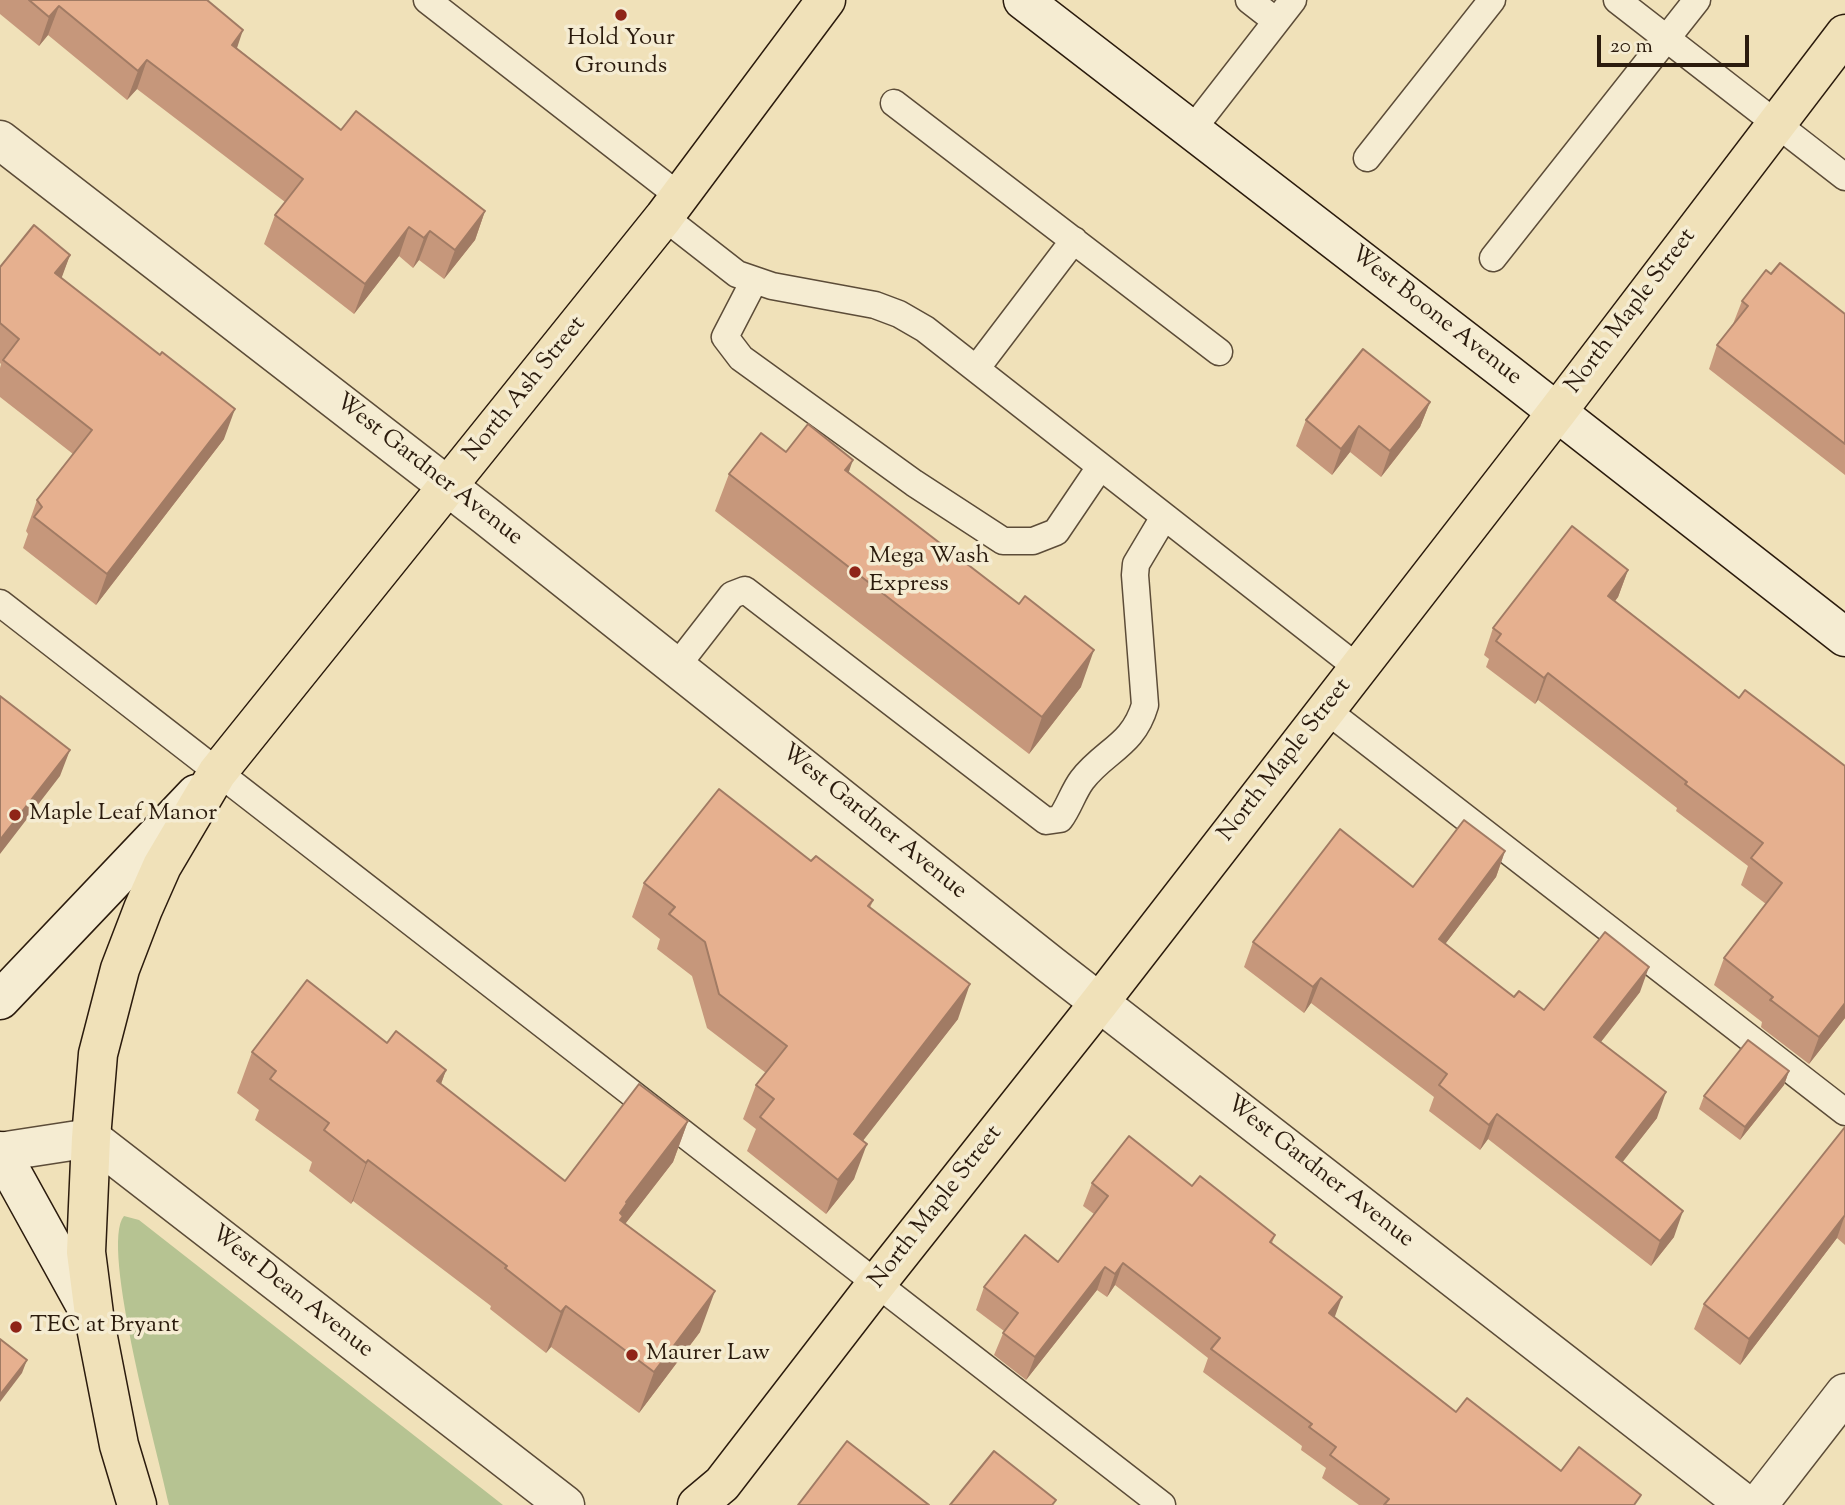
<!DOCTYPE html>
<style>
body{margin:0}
#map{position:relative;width:1845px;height:1505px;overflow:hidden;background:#f0e1b9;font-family:"Sorts Mill Goudy",serif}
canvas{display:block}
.scale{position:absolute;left:1597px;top:35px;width:152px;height:32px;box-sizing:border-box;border:4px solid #2b1b0d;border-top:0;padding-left:9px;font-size:21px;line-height:24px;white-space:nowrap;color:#2b1b0d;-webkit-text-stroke:5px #f5ecd2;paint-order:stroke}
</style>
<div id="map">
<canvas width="1845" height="1505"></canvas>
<div class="scale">20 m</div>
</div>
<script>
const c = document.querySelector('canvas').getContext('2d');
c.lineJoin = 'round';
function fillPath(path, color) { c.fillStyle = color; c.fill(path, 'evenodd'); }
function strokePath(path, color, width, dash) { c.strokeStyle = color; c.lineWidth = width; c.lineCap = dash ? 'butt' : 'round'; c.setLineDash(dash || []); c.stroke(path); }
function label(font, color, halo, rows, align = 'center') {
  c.font = font + ' "Sorts Mill Goudy",serif'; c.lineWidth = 7; c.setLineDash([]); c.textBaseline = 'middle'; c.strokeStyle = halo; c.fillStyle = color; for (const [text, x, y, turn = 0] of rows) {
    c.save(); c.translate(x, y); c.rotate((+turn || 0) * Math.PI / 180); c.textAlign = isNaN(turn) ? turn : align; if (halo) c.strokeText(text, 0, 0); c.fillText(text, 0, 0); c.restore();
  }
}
fillPath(new Path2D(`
 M 124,1216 L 139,1220 L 503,1505 L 169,1505 C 160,1460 99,1245 124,1216 Z`), '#b6c392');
const lane = new Path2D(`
 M 427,0 L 679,196
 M 1249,0 L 1276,21
 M 1617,0 L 1845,177
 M 894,103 L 1219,352
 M 1192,130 L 1293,0
 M 1367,158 L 1492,0
 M 664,217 L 737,274 L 772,286 L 875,305 L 899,314 L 925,329 L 1358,668
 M 1493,258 L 1697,0
 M 754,281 L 725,337 L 741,358 L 914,483 L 1003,541 L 1033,541 L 1056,532 L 1100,467
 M 976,369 L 1074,240
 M 0,603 L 1162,1505
 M 676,667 L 732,595 L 745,590 L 1046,821 L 1060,819 C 1069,807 1073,792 1082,780 C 1105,750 1133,746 1145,705 L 1135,575 L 1136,564 L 1164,517
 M 1325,709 L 1845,1112`);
const street = new Path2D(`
 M 0,140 L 486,516 L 1051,965 L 1746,1505
 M 0,1152 L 91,1138 L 565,1505
 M 1758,1505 L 1845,1393`);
const secondary = new Path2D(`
 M 1023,0 L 1507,373 L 1845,637
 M 0,1000 L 196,794
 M 0,1151 L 94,1321`);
const primary = new Path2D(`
 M 137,1505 L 119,1445 L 95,1322 L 86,1252 L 91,1138 L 98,1054 L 120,969 L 143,909 L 162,866 L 217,773 L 664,217 L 826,0
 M 697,1505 L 722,1484 L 877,1283 L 1099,1003 L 1557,412 L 1845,34`);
strokePath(lane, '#5c4c38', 29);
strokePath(street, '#5c4c38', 41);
strokePath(secondary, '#2b1b0d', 41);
strokePath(primary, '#2b1b0d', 41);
strokePath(lane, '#f5ecd2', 26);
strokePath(street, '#f5ecd2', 38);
strokePath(secondary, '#f5ecd2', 38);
strokePath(primary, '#f0e1b9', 38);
fillPath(new Path2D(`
 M 0,0 L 207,0 L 237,48 L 341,130 L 485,211 L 475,240 L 444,279 L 419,260 L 413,268 L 399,256 L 354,314 L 264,244 L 275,215 L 285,202 L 137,89 L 127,100 L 48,35 L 39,46 L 0,14 Z
 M 70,255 L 61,278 L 224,439 L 96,605 L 23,548 L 28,534 L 26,531 L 37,500 L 73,454 L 0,397 L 0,368 L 1,364 L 0,363 L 0,267 Z
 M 1771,274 L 1845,314 L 1845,475 L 1709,369 L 1717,345 L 1733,324 L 1742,301 Z
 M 1430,402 L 1420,427 L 1381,477 L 1350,452 L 1332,475 L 1296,446 L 1306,420 Z
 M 786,452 L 849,472 L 1081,687 L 1029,754 L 715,511 L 729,474 Z
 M 1628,570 L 1618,597 L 1615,601 L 1739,698 L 1845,766 L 1845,1018 L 1809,1064 L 1762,1028 L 1761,1027 L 1762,1022 L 1714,985 L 1724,958 L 1766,904 L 1741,885 L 1748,866 L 1676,811 L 1677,808 L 1538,700 L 1535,704 L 1486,667 L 1489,659 L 1484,655 L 1493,628 Z
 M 1505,851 L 1496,877 L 1445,944 L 1514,997 L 1544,1010 L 1640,992 L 1601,1042 L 1657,1118 L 1622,1162 L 1674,1237 L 1651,1266 L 1488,1139 L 1480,1150 L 1429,1111 L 1434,1097 L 1311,1003 L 1304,1013 L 1244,967 L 1253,942 L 1413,887 Z
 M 811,861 L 873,900 L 870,908 L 958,1019 L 862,1141 L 854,1179 L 826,1214 L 747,1151 L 756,1129 L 743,1119 L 756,1085 L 766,1073 L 707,1028 L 692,976 L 657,949 L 660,939 L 632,917 L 644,883 Z
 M 387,1043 L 446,1070 L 441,1084 L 565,1181 L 688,1121 L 673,1162 L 625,1224 L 700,1332 L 639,1413 L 551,1347 L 546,1353 L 490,1309 L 491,1306 L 353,1201 L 351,1204 L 309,1171 L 312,1162 L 255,1120 L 259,1110 L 237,1093 L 252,1052 Z
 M 1789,1071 L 1784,1085 L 1740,1140 L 1699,1109 L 1704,1096 Z
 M 1845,1127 L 1845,1245 L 1837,1238 L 1740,1365 L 1694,1329 L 1704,1304 Z
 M 1092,1183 L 1192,1186 L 1275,1235 L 1272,1243 L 1334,1317 L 1456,1412 L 1561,1471 L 1634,1505 L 1359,1505 L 1322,1478 L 1326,1468 L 1301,1450 L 1302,1446 L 1203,1372 L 1208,1358 L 1115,1285 L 1107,1297 L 1097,1290 L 1026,1380 L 994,1355 L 1004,1331 L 976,1310 L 984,1287 L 1058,1262 L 1094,1214 L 1083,1206 Z`), '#c6977b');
fillPath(new Path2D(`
 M 59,6 L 48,35 L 39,46 L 49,17 Z
 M 243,30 L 233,60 L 232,45 Z
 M 147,60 L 137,89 L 127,100 L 138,71 Z
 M 485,211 L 475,240 L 444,279 L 455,250 Z
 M 409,227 L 399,256 L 354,314 L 365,284 Z
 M 430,231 L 419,260 L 413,268 L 424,238 Z
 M 70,255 L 59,285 L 55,273 Z
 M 1430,402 L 1420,427 L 1381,477 L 1390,451 Z
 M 235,409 L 224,439 L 96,605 L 107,574 Z
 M 1359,426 L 1350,452 L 1332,475 L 1341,449 Z
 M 853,460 L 840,497 L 845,470 Z
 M 1628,570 L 1618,597 L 1599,622 L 1608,596 Z
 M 1094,650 L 1081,687 L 1029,754 L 1042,717 Z
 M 1548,673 L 1538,700 L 1535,704 L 1544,678 Z
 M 70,750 L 60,776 L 0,854 L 0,840 Z
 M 1505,851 L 1496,877 L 1430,964 L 1439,939 Z
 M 1649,967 L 1640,992 L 1585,1062 L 1594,1037 Z
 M 1321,978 L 1311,1003 L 1304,1013 L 1313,987 Z
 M 970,984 L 958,1019 L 841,1169 L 854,1134 Z
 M 1845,1003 L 1845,1018 L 1809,1064 L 1819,1037 Z
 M 446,1070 L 431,1111 L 437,1081 Z
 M 1789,1071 L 1784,1085 L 1740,1140 L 1745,1127 Z
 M 1666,1092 L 1657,1118 L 1607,1182 L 1616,1157 Z
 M 1497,1114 L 1488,1139 L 1480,1150 L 1489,1125 Z
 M 688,1121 L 673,1162 L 615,1237 L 620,1213 L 626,1202 Z
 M 867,1144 L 854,1179 L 826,1214 L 838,1180 Z
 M 368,1160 L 353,1201 L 351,1204 L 366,1163 Z
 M 1683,1211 L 1674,1237 L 1651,1266 L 1660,1241 Z
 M 1845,1215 L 1837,1238 L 1740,1365 L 1749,1339 Z
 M 1123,1263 L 1115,1285 L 1107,1297 L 1115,1274 Z
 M 1105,1267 L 1097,1290 L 1026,1380 L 1035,1357 Z
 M 715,1291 L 700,1332 L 639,1413 L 654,1372 Z
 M 1342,1297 L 1334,1319 L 1329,1313 Z
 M 566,1306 L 551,1347 L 546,1353 L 561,1312 Z
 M 27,1360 L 22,1373 L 0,1402 L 0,1395 Z`), '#a17b64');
const building = new Path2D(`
 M 29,0 L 207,0 L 243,30 L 232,45 L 341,130 L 356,111 L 485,211 L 455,250 L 430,231 L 424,238 L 409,227 L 365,284 L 275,215 L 303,179 L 147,60 L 138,71 L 59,6 L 49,17 Z
 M 34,225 L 70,255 L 55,273 L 160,355 L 162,352 L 235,409 L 107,574 L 34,517 L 42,507 L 37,500 L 92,430 L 3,360 L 19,339 L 0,323 L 0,267 Z
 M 1780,263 L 1845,314 L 1845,444 L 1717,345 L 1748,306 L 1742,301 L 1766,270 L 1771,274 Z
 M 1363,349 L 1430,402 L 1390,451 L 1359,426 L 1341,449 L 1306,420 Z
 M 808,424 L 853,460 L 845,470 L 1019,604 L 1025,596 L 1094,650 L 1042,717 L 729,474 L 761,433 L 786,452 Z
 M 1572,526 L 1628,570 L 1608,596 L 1739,698 L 1745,690 L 1845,766 L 1845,1003 L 1819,1037 L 1772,1001 L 1770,1000 L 1773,997 L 1724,958 L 1782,883 L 1751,858 L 1763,843 L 1685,784 L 1687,782 L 1548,673 L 1544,678 L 1496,641 L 1501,634 L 1493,628 Z
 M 0,696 L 70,750 L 0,840 Z
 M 719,789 L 811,861 L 816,856 L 873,900 L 868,906 L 970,984 L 854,1134 L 867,1144 L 838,1180 L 760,1117 L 774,1099 L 756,1085 L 787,1046 L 719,994 L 705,942 L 669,914 L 675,907 L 644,883 Z
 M 1464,820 L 1505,851 L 1439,939 L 1514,997 L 1519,991 L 1544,1010 L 1605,932 L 1649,967 L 1594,1037 L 1666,1092 L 1616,1157 L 1683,1211 L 1660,1241 L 1497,1114 L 1489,1125 L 1439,1085 L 1447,1074 L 1321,978 L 1313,987 L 1253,942 L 1340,829 L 1413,887 Z
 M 307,980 L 387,1043 L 396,1031 L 446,1070 L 437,1081 L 565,1181 L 639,1084 L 688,1121 L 626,1202 L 627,1203 L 620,1213 L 623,1216 L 620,1220 L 715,1291 L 654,1372 L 566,1306 L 561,1312 L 505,1268 L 507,1266 L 368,1160 L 366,1163 L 324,1130 L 329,1123 L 270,1079 L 276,1071 L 252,1052 Z
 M 1748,1040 L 1789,1071 L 1745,1127 L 1704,1096 Z
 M 1845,1127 L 1845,1215 L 1749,1339 L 1704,1304 Z
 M 1129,1136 L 1192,1186 L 1200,1176 L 1275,1235 L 1270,1242 L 1342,1297 L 1329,1313 L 1456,1412 L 1467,1398 L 1561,1471 L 1579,1447 L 1641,1495 L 1634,1505 L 1384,1505 L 1389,1499 L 1330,1455 L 1336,1447 L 1309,1427 L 1312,1424 L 1211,1349 L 1220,1338 L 1123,1263 L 1115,1274 L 1105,1267 L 1035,1357 L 1003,1333 L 1018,1313 L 984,1287 L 1025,1235 L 1058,1262 L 1108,1196 L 1092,1183 Z
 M 0,1339 L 27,1360 L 0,1395 Z
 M 847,1441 L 929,1505 L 798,1505 Z
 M 994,1451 L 1056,1500 L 1052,1505 L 950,1505 Z`);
fillPath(building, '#e6b08f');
strokePath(building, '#a17b64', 2);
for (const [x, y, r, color] of [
 [621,15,7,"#8f2418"],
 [855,572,7,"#8f2418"],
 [15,815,7,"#8f2418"],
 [16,1327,7,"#8f2418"],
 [632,1355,7,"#8f2418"]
]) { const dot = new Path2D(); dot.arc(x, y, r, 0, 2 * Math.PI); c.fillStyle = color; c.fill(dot); strokePath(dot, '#f5ecd2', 2.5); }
label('24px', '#2b1b0d', '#f5ecd2', [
 ["Hold Your",621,40,"center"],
 ["Grounds",621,68,"center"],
 ["Mega Wash",869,558],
 ["Express",869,586],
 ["Maple Leaf Manor",29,815],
 ["TEC at Bryant",30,1327],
 ["Maurer Law",646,1355]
], 'left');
label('24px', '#2b1b0d', '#f5ecd2', [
 ["North Maple Street",1632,312,-53],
 ["West Boone Avenue",1435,317,38],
 ["North Ash Street",526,390,-51],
 ["West Gardner Avenue",428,471,38],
 ["North Maple Street",1286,761,-52],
 ["West Gardner Avenue",873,823,39],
 ["West Gardner Avenue",1319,1173,38],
 ["North Maple Street",937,1208,-52],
 ["West Dean Avenue",291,1293,38]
]);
</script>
